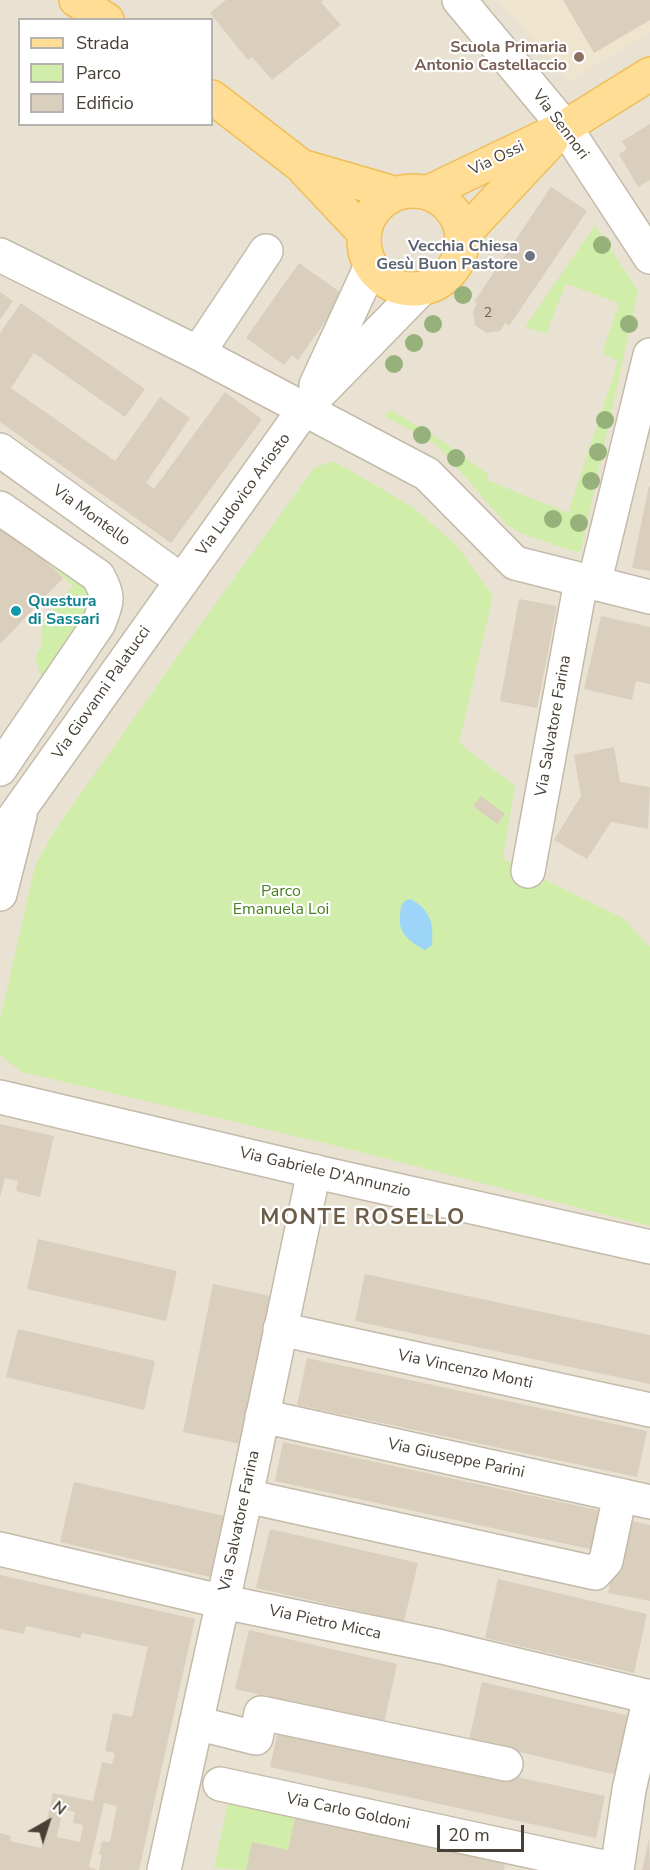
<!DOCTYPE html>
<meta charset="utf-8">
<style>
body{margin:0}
#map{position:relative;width:650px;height:1870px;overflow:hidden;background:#f5f0e6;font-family:"Nunito Sans",sans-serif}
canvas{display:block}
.legend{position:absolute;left:18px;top:18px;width:195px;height:108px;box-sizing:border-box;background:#fff;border:2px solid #b6b3ae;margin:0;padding:8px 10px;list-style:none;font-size:18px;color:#484034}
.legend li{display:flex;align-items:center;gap:12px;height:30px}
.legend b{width:30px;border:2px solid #b6b3ae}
.north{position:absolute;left:18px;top:1792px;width:60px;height:60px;-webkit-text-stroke:4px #fff;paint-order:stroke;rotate:39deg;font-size:16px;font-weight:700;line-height:24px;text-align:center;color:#484034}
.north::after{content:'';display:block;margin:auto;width:21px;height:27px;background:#484034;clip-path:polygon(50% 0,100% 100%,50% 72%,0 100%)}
.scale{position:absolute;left:437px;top:1825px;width:87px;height:27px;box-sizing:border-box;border:3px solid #484034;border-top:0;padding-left:8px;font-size:18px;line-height:21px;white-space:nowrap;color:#484034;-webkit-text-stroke:4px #fff;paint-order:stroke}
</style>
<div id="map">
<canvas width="650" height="1870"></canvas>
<ul class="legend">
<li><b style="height:8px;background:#ffdd94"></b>Strada</li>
<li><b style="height:16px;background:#d1edaa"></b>Parco</li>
<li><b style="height:16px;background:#dacebd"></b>Edificio</li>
</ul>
<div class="north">N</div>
<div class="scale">20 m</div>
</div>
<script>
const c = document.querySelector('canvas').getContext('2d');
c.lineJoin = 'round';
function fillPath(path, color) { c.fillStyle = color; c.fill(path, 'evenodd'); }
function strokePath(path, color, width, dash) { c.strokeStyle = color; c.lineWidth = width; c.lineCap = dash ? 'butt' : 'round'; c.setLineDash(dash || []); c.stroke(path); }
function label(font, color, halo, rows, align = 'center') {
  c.font = font + ' "Nunito Sans",sans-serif'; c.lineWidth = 4.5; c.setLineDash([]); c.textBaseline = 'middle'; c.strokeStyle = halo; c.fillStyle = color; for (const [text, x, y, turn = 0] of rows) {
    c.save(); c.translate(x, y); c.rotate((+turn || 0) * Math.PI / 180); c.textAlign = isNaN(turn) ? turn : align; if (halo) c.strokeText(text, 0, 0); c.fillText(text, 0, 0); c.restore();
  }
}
fillPath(new Path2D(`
 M 0,0 L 650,0 L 650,1870 L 0,1870 ZM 20,20 L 212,20 L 212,124 L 20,124 Z`), '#e9e2d3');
fillPath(new Path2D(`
 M 497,0 L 650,0 L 650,32 L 570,81 Z`), '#efe5ce');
fillPath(new Path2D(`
 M 595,225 L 638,291 L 581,550 L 576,552 L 522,534 L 507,525 L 437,445 L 385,416 L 387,412 L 391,410 L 445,443 L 489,475 L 487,480 L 568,513 L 618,361 L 602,353 L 619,303 L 566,284 L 546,334 L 525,327 Z
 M 334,461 L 414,508 L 457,546 L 493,596 L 459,743 L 515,786 L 503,859 L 623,918 L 650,947 L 650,1226 L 333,1145 L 22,1072 L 0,1055 L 0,1020 L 35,866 L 55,830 L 197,629 L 314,468 Z
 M 0,519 L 101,592 L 43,681 L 35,659 L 42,644 L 42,622 L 73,586 Z
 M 228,1803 L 295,1818 L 288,1850 L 253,1842 L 246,1870 L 214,1868 Z`), '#d1edaa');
fillPath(new Path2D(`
 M 410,899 C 431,909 434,925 432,945 L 425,950 C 412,943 398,934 400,918 C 401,910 399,907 405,901 Z`), '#9cd5f8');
fillPath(new Path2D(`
 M 226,0 L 323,0 L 321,2 L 341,25 L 272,80 L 252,57 L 248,60 L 210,13 Z
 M 563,0 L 650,0 L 650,20 L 594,53 Z
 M 650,124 L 650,180 L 638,187 L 619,154 L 627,149 L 622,141 Z
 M 551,187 L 587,211 L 509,326 L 505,323 L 500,331 L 486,333 L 475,325 L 473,311 L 477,304 L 474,302 Z
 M 299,263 L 344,295 L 298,360 L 292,355 L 284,365 L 246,338 Z
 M 0,292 L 13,301 L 0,320 Z
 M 21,303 L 145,389 L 125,417 L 34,353 L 11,388 L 115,461 L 160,397 L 190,418 L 146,483 L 154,489 L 225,392 L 262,419 L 171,543 L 0,422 L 0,333 Z
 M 649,486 L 650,486 L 650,571 L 632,568 Z
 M 0,519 L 63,578 L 0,644 Z
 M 519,599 L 557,606 L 537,708 L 500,701 Z
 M 601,616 L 650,627 L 650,684 L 636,681 L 632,700 L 584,689 Z
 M 614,747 L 620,782 L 650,787 L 648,829 L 611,822 L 587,859 L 554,840 L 581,796 L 574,755 Z
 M 481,796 L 505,814 L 497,824 L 473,806 Z
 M 0,1124 L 54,1136 L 40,1197 L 16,1191 L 18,1181 L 5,1178 L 0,1197 Z
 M 38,1239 L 177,1271 L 166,1321 L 27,1289 Z
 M 365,1274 L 650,1335 L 650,1384 L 355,1321 Z
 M 213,1284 L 270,1296 L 240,1444 L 183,1432 Z
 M 18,1329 L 155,1361 L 144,1410 L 6,1377 Z
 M 307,1358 L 647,1431 L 637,1477 L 297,1405 Z
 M 283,1442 L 607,1512 L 599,1551 L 275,1481 Z
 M 74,1482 L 224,1516 L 210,1577 L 60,1542 Z
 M 622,1519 L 650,1525 L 650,1601 L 608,1593 Z
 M 270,1529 L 418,1563 L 404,1621 L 256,1588 Z
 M 0,1575 L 195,1619 L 139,1870 L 99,1870 L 102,1855 L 99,1855 L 102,1841 L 110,1842 L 117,1806 L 104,1803 L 89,1867 L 97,1870 L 0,1870 L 0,1833 L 11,1836 L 10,1841 L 41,1848 L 53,1793 L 93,1801 L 102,1762 L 112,1764 L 115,1753 L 105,1751 L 113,1713 L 132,1717 L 148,1647 L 82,1633 L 80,1638 L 26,1626 L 24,1634 L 0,1629 ZM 63,1809 L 75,1812 L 73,1823 L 83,1825 L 80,1842 L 57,1837 Z
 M 498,1579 L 647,1614 L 634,1673 L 485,1638 Z
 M 249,1630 L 397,1664 L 384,1723 L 235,1689 Z
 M 482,1682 L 630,1716 L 617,1775 L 469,1740 Z
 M 279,1726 L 605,1796 L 596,1838 L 270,1767 Z
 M 295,1818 L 505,1863 L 504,1870 L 246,1870 L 252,1842 L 288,1850 Z
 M 649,1839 L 650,1870 L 642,1870 Z`), '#dacebd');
const minor = new Path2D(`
 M 459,0 L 565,127 L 650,257
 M 266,251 L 198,353 L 427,474 L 515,563 L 650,597
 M 0,255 L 198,353
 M 316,385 L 371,266
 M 0,450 L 182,581
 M 0,508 L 98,576 C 110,598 107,600 99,623 L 0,769
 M 594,584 L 650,355
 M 0,837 L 305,408 L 421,289
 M 528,871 L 581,581
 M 0,894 L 20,815
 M 0,1097 L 325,1174 L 650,1247
 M 280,1329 L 650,1410
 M 262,1416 L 650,1502
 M 246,1496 L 595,1573 L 606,1561 L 620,1495
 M 0,1549 L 224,1602 L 442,1647 L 650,1697
 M 196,1723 L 256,1738 L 261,1713 L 506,1764
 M 220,1784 L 617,1870
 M 164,1870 L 246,1496 L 314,1171
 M 617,1870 L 629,1790 L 650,1696`);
const major = new Path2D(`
 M 76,0 L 107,20
 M 212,97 L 300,165 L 364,233
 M 301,166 L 394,193
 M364 240a49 49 0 1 1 98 0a49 49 0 1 1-98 0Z
 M 429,192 L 565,127 L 650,74
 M 463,235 L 551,141`);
strokePath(minor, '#c4baaa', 36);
strokePath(major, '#f0be58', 36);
strokePath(minor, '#fff', 33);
strokePath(major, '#ffdd94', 33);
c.fillStyle = '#96b27a';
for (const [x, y] of [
 [602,245],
 [463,295],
 [433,324],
 [629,324],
 [414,343],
 [394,364],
 [605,420],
 [422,435],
 [598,452],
 [456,458],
 [591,481],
 [553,519],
 [579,523]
]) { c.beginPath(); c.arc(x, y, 9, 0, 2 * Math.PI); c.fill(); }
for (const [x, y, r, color] of [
 [579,57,6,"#8d6e63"],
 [530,256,6,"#6b7280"],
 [16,611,6,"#0f9aa8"]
]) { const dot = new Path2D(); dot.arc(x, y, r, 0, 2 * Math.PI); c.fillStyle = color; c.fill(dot); strokePath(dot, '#fff', 2); }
label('14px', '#6c6456', null, [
 ["2",488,314]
]);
label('bold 16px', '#785e54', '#fff', [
 ["Scuola Primaria",567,48],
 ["Antonio Castellaccio",567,66]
], 'right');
label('16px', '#484034', '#fff', [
 ["Via Sennori",560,125,53],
 ["Via Ossi",497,159,-26],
 ["Via Ludovico Ariosto",244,495,-54],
 ["Via Montello",91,516,36],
 ["Via Giovanni Palatucci",102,693,-55],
 ["Via Salvatore Farina",554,726,-80],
 ["Via Gabriele D'Annunzio",325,1173,13],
 ["Via Vincenzo Monti",465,1370,12],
 ["Via Giuseppe Parini",456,1459,12],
 ["Via Salvatore Farina",240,1521,-78],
 ["Via Pietro Micca",325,1623,12],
 ["Via Carlo Goldoni",348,1812,12]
]);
label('bold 16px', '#5b616d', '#fff', [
 ["Vecchia Chiesa",518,247],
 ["Gesù Buon Pastore",518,265]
], 'right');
label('bold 16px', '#0d838f', '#fff', [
 ["Questura",28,602],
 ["di Sassari",28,620]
], 'left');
label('16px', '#488021', '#fff', [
 ["Parco",281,892],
 ["Emanuela Loi",281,910]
]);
c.letterSpacing = '1.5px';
label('bold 22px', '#6c5d4a', '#fff', [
 ["MONTE ROSELLO",363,1219]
]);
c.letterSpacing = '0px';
</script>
